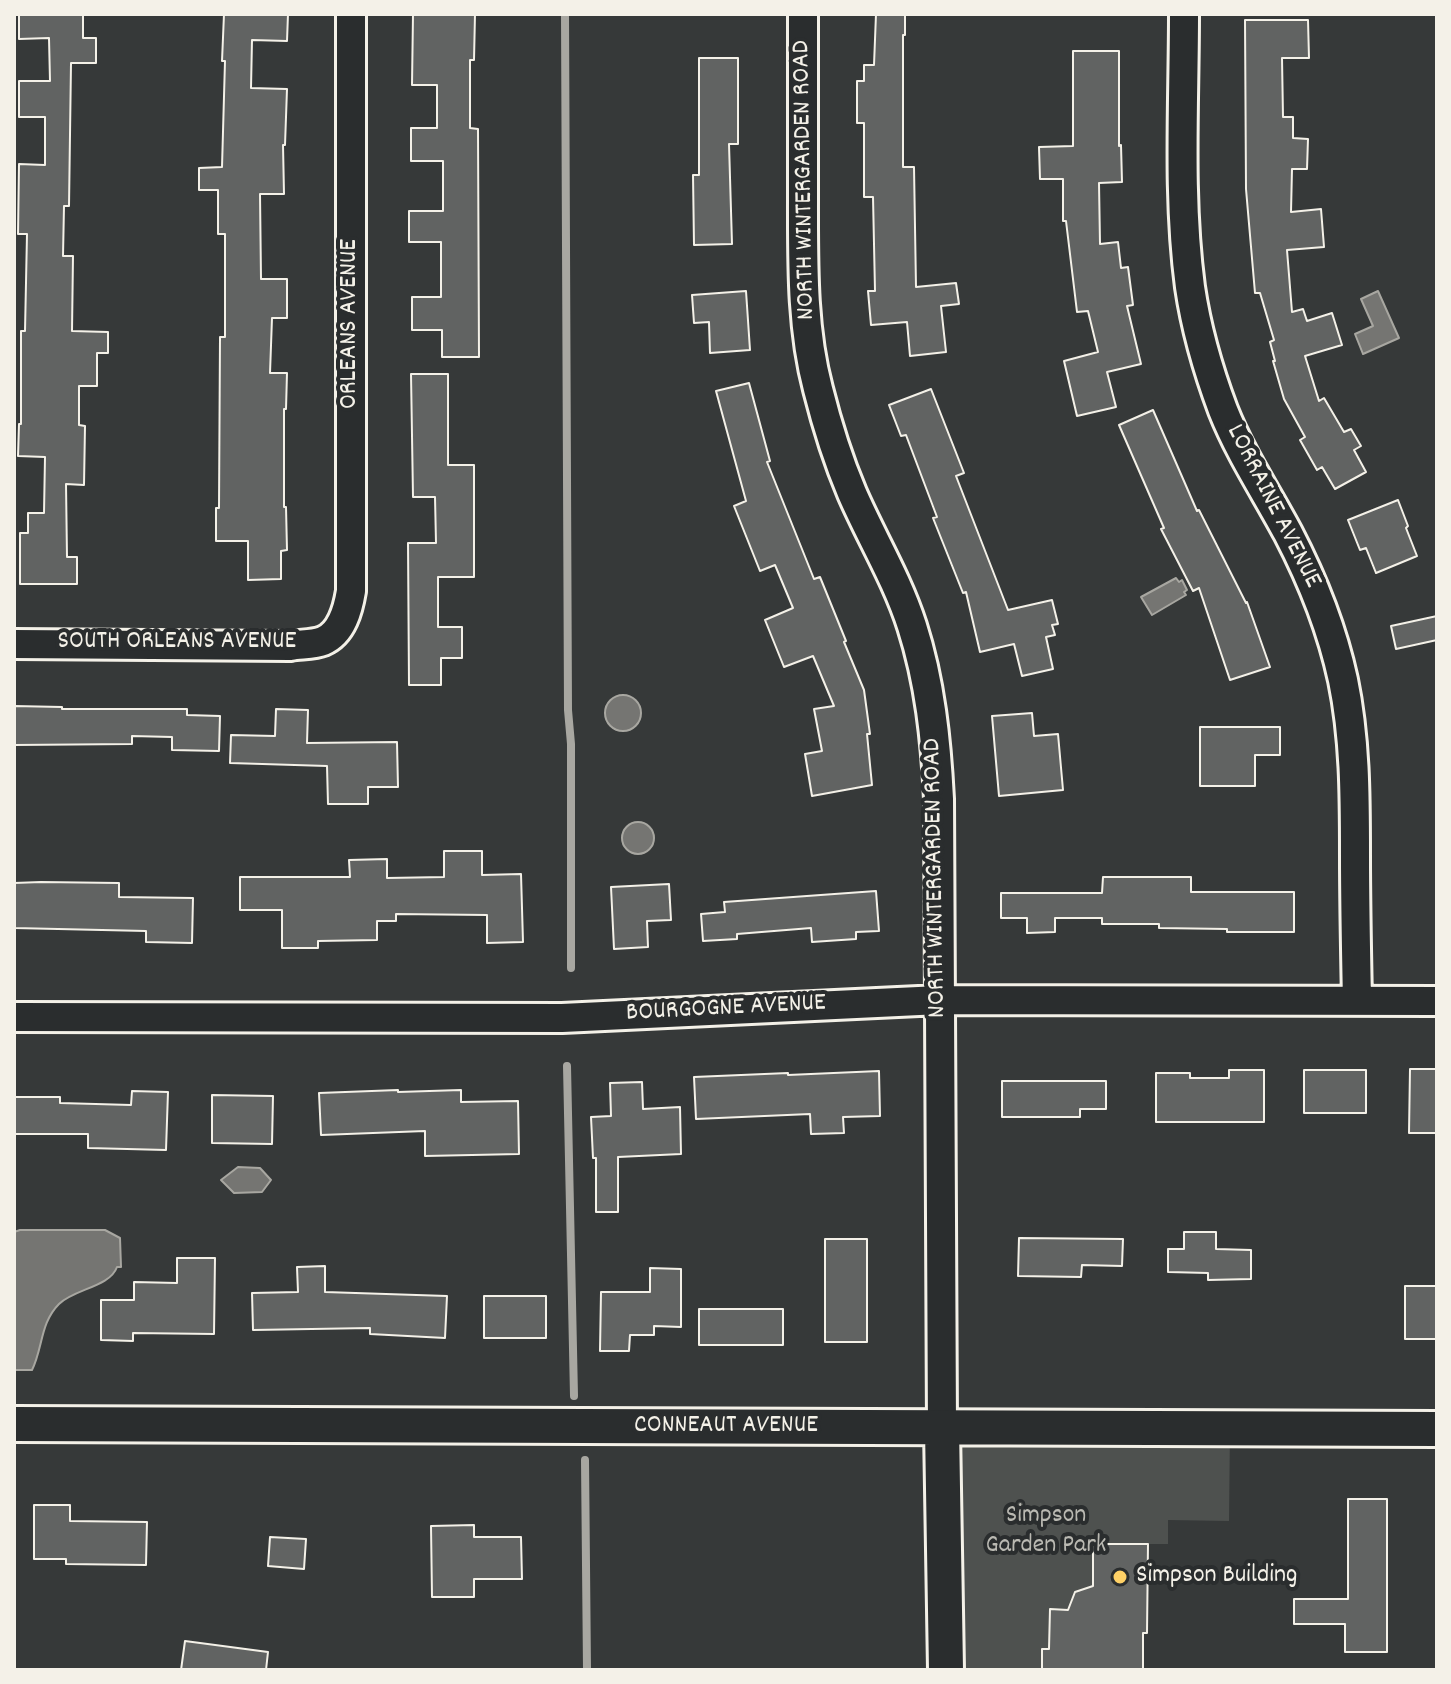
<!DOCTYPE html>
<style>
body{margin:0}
#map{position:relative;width:1451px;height:1684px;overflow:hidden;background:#363939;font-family:Dekko,sans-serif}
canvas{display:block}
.frame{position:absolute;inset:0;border:16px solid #f4f1e8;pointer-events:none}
</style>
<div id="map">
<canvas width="1451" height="1684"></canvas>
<div class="frame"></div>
</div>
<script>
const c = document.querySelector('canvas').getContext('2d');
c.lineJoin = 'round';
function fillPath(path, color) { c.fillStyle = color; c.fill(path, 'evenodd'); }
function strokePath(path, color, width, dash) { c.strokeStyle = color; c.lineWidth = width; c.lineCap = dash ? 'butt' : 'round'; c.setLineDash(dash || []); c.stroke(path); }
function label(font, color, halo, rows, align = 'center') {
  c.font = font + ' Dekko,sans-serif'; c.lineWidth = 8; c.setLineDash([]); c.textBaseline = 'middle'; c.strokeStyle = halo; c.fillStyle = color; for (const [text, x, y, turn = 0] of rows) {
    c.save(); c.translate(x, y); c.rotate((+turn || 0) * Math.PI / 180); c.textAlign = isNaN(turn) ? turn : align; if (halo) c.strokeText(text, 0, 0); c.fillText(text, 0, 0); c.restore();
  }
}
fillPath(new Path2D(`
 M 942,1428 L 1230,1428 L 1229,1521 L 1168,1520 L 1168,1544 L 1148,1544 L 1147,1633 L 1143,1634 L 1143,1670 L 946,1670 Z`), '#4e514f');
const water = new Path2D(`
 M 1378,291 L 1399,338 L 1363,354 L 1355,334 L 1373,326 L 1361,299 Z
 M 1176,578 L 1179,582 L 1182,580 L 1187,590 L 1184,592 L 1186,595 L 1152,615 L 1141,597 Z
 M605 713a18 18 0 1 1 36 0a18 18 0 1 1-36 0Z
 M622 838a16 16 0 1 1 32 0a16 16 0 1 1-32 0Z
 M 238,1167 L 260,1168 L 271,1180 L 262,1192 L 234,1193 L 221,1180 Z
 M 20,1230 L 105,1230 L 120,1238 L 121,1267 L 117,1267 C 110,1287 74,1289 59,1304 C 40,1323 43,1348 32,1370 L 14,1370 L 14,1232 Z`);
fillPath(water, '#757572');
strokePath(water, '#a8a7a1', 2);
strokePath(new Path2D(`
 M 565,14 L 568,710 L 571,744 L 571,968
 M 567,1066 L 574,1396
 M 585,1460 L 587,1670`), '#a8a7a1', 8);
const building = new Path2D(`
 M 19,14 L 83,14 L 83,38 L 96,38 L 96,63 L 71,63 L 69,206 L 64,206 L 63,256 L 73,256 L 72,331 L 108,332 L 108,353 L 97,353 L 97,386 L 79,386 L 79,425 L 85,426 L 84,485 L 66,484 L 67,557 L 77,557 L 77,584 L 20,584 L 20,533 L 28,533 L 28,513 L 44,513 L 45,457 L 18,456 L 19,424 L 21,424 L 21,331 L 25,331 L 27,234 L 18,234 L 19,164 L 45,165 L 45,117 L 19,117 L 19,81 L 50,81 L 49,38 L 19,39 Z
 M 224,14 L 288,14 L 287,41 L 252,40 L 251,88 L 287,89 L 285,145 L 283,145 L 284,194 L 260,194 L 261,279 L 287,279 L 287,318 L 272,318 L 270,373 L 287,373 L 286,409 L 284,409 L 284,507 L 286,507 L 287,550 L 281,551 L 281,579 L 248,580 L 248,541 L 216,541 L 216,508 L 219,508 L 220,337 L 225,337 L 225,234 L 218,234 L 218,190 L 199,190 L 199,168 L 222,167 L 225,61 L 222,61 Z
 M 413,14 L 475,14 L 474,60 L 470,60 L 470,128 L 478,129 L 479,357 L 442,357 L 442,330 L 412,330 L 412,297 L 441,297 L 441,242 L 409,242 L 409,211 L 443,211 L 443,161 L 411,161 L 411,128 L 437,128 L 437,85 L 412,85 Z
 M 876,14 L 905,14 L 905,35 L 903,35 L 903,167 L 914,167 L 916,287 L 956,283 L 959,304 L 941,306 L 946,352 L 910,356 L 907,322 L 871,325 L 868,291 L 875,291 L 873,197 L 864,197 L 864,123 L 857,123 L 857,81 L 864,81 L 864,65 L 874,65 Z
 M 1245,20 L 1308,20 L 1309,58 L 1282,58 L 1283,117 L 1293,117 L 1293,138 L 1308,139 L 1307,169 L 1292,169 L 1291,212 L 1321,209 L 1324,247 L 1287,250 L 1292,312 L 1303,309 L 1307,321 L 1332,313 L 1342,345 L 1305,356 L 1319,401 L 1324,398 L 1344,432 L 1351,429 L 1361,446 L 1354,450 L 1366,472 L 1335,489 L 1322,467 L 1317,470 L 1300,440 L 1305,437 L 1284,399 L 1273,361 L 1275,361 L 1270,342 L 1274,340 L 1260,293 L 1255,293 L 1246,189 Z
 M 1073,51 L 1119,51 L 1119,146 L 1121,145 L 1122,182 L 1099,183 L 1100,244 L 1118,242 L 1121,268 L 1128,267 L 1133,305 L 1127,306 L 1141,364 L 1107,372 L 1116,407 L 1077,416 L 1064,361 L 1098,352 L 1088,311 L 1077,312 L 1066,221 L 1063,221 L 1063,179 L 1040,179 L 1039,147 L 1073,146 Z
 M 699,58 L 738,58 L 738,144 L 729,144 L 732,244 L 694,245 L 693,175 L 699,175 Z
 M 746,291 L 750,350 L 710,353 L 709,322 L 694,323 L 692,295 Z
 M 411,374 L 448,374 L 448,465 L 474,465 L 474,577 L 438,577 L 438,627 L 462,627 L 462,658 L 441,658 L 441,685 L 409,685 L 408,543 L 436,543 L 435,497 L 413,497 Z
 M 749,383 L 770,461 L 767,462 L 814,579 L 820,577 L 846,641 L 844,642 L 864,690 L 870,734 L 867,734 L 872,785 L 812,796 L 805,754 L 822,751 L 814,709 L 834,706 L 813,656 L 784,667 L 765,620 L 793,608 L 775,565 L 760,571 L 734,506 L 746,501 L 716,391 Z
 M 931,389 L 964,473 L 956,476 L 1008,610 L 1052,600 L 1058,624 L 1052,625 L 1055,635 L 1046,637 L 1053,669 L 1022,676 L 1014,644 L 980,652 L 966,592 L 963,593 L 933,518 L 937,517 L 906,435 L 901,436 L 889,405 Z
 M 1153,410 L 1197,511 L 1199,510 L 1246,603 L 1247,602 L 1270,667 L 1230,680 L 1199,588 L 1193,591 L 1161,529 L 1164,528 L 1119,425 Z
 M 1398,500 L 1408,526 L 1406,528 L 1417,556 L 1376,573 L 1366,548 L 1360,550 L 1348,520 Z
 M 1437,616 L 1437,640 L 1396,649 L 1391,626 Z
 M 14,706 L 62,707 L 62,709 L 187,709 L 187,715 L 220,716 L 219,751 L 172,750 L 172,737 L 132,736 L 132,744 L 14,745 Z
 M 276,709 L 308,710 L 307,743 L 397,742 L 398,787 L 368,787 L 368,804 L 328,804 L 327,766 L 230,763 L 231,735 L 275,736 Z
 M 1032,713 L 1034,736 L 1058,734 L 1063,790 L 999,796 L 992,716 Z
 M 1200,727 L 1280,727 L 1280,755 L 1255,755 L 1255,786 L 1200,786 Z
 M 444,851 L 482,851 L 482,875 L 521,874 L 523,942 L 487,943 L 487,915 L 396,914 L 396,921 L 377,921 L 377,940 L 318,941 L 318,948 L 282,948 L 282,910 L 240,910 L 240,877 L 350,877 L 349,860 L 387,859 L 387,878 L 444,877 Z
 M 1103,877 L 1191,877 L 1191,892 L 1294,892 L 1294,932 L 1227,932 L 1227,929 L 1159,928 L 1159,924 L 1102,924 L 1102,918 L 1055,918 L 1055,932 L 1027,933 L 1027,918 L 1001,918 L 1001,893 L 1102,893 Z
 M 41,882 L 119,883 L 119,897 L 193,898 L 192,943 L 146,942 L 146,931 L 14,928 L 14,883 Z
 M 669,884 L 671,920 L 647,921 L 648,947 L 614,949 L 611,887 Z
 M 876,891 L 879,931 L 856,932 L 856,939 L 812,942 L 811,928 L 737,934 L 737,939 L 703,941 L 701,914 L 725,912 L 724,902 Z
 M 1410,1069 L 1437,1069 L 1437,1133 L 1409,1133 Z
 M 1229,1070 L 1264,1070 L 1264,1122 L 1156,1122 L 1156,1073 L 1190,1073 L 1190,1078 L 1229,1078 Z
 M 1304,1070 L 1366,1070 L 1366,1113 L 1304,1113 Z
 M 879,1071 L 880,1116 L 843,1117 L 844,1133 L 811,1134 L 810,1114 L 696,1119 L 694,1077 L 788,1073 L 788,1075 Z
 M 1002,1081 L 1106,1081 L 1106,1109 L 1080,1109 L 1080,1117 L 1002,1117 Z
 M 642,1082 L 643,1109 L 680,1107 L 681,1154 L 618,1157 L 618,1212 L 596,1212 L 596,1158 L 593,1158 L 591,1117 L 611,1116 L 610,1083 Z
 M 398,1090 L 398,1092 L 461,1090 L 461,1102 L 518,1101 L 519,1154 L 425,1156 L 425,1131 L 321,1135 L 319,1093 Z
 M 132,1091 L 168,1092 L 166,1150 L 88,1148 L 88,1134 L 14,1134 L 14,1097 L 60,1097 L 60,1103 L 131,1105 Z
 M 212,1095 L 273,1096 L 272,1144 L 212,1143 Z
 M 1184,1232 L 1216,1232 L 1216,1249 L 1251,1250 L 1251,1279 L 1208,1280 L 1208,1273 L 1168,1272 L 1168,1249 L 1184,1249 Z
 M 1019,1238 L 1123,1239 L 1122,1266 L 1082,1265 L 1081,1277 L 1018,1276 Z
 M 825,1239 L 867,1239 L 867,1342 L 825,1342 Z
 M 177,1258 L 215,1258 L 214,1334 L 133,1333 L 133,1341 L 101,1340 L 101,1300 L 134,1300 L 134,1282 L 177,1283 Z
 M 325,1266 L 325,1292 L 447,1296 L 445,1338 L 370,1334 L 370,1328 L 253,1330 L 252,1293 L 298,1292 L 297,1267 Z
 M 650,1268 L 681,1269 L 681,1327 L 654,1326 L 654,1335 L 630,1335 L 629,1351 L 600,1351 L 601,1292 L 650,1292 Z
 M 1405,1286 L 1437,1286 L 1437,1339 L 1405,1339 Z
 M 484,1296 L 546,1296 L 546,1338 L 484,1338 Z
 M 699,1309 L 783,1309 L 783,1345 L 699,1345 Z
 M 1348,1499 L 1387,1499 L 1387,1652 L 1345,1652 L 1345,1624 L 1294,1624 L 1294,1599 L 1348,1599 Z
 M 34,1505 L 70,1505 L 70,1521 L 147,1522 L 146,1565 L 66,1564 L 66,1559 L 34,1559 Z
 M 474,1525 L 474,1537 L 521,1537 L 522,1579 L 474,1579 L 474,1597 L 432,1597 L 431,1526 Z
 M 270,1537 L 306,1539 L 304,1569 L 268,1566 Z
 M 1093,1544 L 1148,1544 L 1147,1633 L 1143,1633 L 1143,1670 L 1042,1670 L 1042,1649 L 1049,1649 L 1050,1609 L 1068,1610 L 1075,1592 L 1093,1586 Z
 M 185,1641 L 268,1652 L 266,1670 L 181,1670 Z`);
fillPath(building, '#616362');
strokePath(building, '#f4f1e8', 2);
const minor = new Path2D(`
 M 803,14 C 803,77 803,139 803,202 C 803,264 802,329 818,389 C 827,425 838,460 852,493 C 871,537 897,579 912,626 C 930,682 936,740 939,799 L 942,1428
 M 1184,14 C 1184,104 1178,197 1190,287 C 1196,328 1208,370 1223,410 C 1240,453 1266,492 1288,533 C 1312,579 1332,629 1343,680 C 1355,738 1355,796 1355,855 C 1355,904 1356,952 1357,1001
 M 14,644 L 290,646 C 300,644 313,645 323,641 C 342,633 348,609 351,591 L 351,14
 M 14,1017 L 562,1018 L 940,1000 L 1437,1001`);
const tertiary = new Path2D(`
 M 14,1424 L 1437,1429
 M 942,1428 L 946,1670`);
strokePath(minor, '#f4f1e8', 34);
strokePath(tertiary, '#f4f1e8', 40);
strokePath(minor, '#2a2d2e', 28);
strokePath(tertiary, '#2a2d2e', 34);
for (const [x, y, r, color] of [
 [1120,1577,8,"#ffd166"]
]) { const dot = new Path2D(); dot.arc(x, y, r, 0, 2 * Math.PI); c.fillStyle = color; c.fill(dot); strokePath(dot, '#2a2d2e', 3); }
label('26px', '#f4f1e8', '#2a2d2e', [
 ["NORTH WINTERGARDEN ROAD",806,180,-91],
 ["ORLEANS AVENUE",351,324,-90],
 ["LORRAINE AVENUE",1272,507,63],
 ["SOUTH ORLEANS AVENUE",177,643],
 ["NORTH WINTERGARDEN ROAD",937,878,-91],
 ["BOURGOGNE AVENUE",726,1010,-3],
 ["CONNEAUT AVENUE",726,1427]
]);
label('26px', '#bab9b2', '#2a2d2e', [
 ["Simpson",1046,1517],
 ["Garden Park",1046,1547]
]);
label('26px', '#f4f1e8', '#2a2d2e', [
 ["Simpson Building",1136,1577]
], 'left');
</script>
